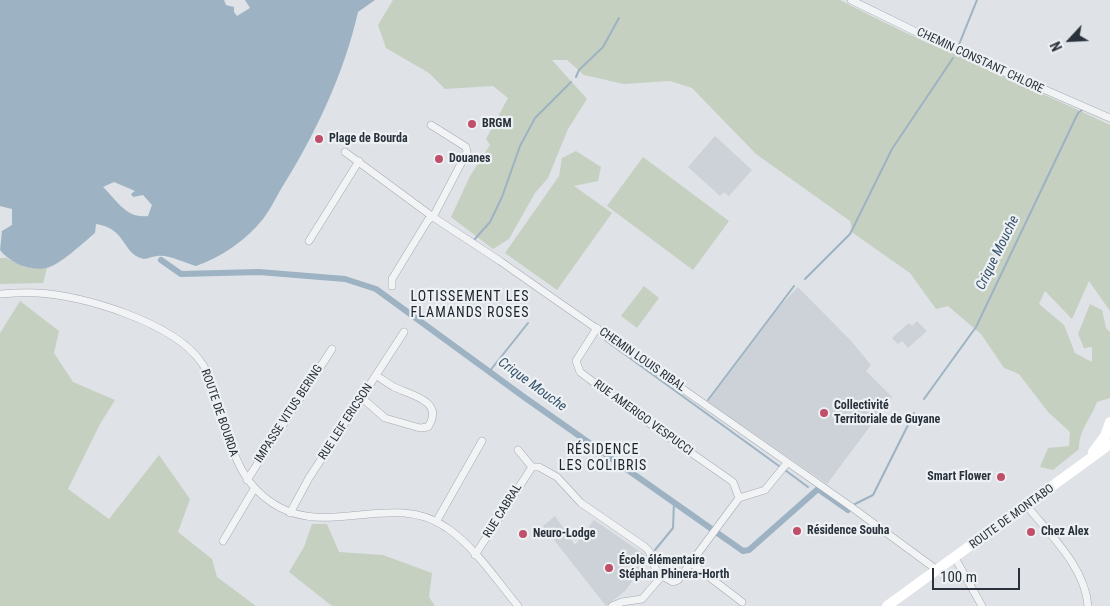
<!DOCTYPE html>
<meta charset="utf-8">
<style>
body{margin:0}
#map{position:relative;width:1110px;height:606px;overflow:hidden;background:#dfe2e6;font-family:"Roboto Condensed",sans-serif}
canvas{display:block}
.north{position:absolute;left:1045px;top:15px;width:50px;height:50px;-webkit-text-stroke:4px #eef1f4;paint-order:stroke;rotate:245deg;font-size:14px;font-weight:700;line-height:20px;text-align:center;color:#29323c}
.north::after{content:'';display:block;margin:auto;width:18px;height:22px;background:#29323c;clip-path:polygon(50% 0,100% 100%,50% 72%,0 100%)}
.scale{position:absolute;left:932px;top:568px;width:88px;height:22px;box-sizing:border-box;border:2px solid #29323c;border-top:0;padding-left:6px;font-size:15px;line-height:18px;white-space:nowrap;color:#29323c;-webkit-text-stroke:4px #eef1f4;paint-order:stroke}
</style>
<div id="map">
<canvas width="1110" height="606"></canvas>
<div class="north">N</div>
<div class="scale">100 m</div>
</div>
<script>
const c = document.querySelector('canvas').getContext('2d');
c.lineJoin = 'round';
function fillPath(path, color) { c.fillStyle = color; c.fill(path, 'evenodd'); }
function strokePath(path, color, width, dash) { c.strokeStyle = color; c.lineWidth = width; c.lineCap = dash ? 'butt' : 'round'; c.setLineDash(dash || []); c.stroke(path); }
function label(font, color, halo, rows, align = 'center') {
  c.font = font + ' "Roboto Condensed",sans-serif'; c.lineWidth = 4.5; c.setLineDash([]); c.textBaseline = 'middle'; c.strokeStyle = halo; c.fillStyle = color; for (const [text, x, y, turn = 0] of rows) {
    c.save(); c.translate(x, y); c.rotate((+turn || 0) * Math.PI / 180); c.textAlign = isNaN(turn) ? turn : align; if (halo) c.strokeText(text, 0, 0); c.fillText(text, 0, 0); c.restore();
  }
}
fillPath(new Path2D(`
 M 715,136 L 752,170 L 729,196 L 724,192 L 720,196 L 688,167 Z
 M 798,287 L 852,342 L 871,365 L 866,371 L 892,397 L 827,484 L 708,402 L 781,305 Z
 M 917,321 L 927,331 L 908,348 L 902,341 L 898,344 L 892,338 L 909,323 L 912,326 Z
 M 555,516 L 575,545 L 594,520 L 648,557 L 648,560 L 625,591 L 606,606 L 543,526 Z`), '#cdd2d8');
fillPath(new Path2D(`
 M 393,0 L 840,0 C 928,47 1021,82 1110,125 L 1110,311 L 1089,281 L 1072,319 L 1045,291 L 1039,304 L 1064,325 L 1075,353 L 1092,362 L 1092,347 L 1084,348 L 1078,334 L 1090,304 L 1102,310 L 1106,328 L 1110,332 L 1110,398 L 1097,402 C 1090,420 1079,430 1079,449 L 1053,470 L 1040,467 L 1048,448 L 1069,446 L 1070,432 L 1048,412 L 1019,374 L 1004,368 L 981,334 L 948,306 L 936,309 L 910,273 L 853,233 L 850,221 L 756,154 L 692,88 L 670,81 L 624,84 L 584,75 L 567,60 L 552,60 L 587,99 L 568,129 L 548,178 L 535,193 L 509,239 L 493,249 L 451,217 L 470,176 L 490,145 L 486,139 L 508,98 L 493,86 L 445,89 L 429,73 L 386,48 L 378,25 Z
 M 576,151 L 601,167 L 598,181 L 574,186 L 612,213 L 557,290 L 505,253 L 559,176 L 562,158 Z
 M 643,157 L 729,221 L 693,270 L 607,206 Z
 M 0,258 L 6,258 L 25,267 L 47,268 L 43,283 L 0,284 Z
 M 644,286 L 659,298 L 637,328 L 621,316 Z
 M 20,301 L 59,331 L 54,353 L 73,382 L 115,400 L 100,424 L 68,489 L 109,519 L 159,455 L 190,499 L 178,532 L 212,559 L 217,577 L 256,606 L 0,606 L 0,333 Z
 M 312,524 L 327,524 L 339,552 L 383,555 L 432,573 L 429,597 L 435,606 L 332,606 L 289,572 L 304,547 Z`), '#c6d0c1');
fillPath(new Path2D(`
 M 0,0 L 224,0 L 226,5 L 234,7 L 234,12 L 237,16 L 250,8 L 245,0 L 375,0 L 358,12 C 344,74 315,135 281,189 C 275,199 270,210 263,219 C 246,240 222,257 196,266 C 185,263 168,254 157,256 C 149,257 146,261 138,257 C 123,250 124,228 96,224 L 95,233 C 84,242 59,266 46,268 C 29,271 10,263 0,250 L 2,231 L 12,225 L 12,209 L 0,206 ZM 114,182 L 135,191 L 131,194 L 133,197 L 143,195 L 152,205 L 148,216 C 126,219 117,200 103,187 Z`), '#9db3c3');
strokePath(new Path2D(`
 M 958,47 L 977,0
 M 576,77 L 579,70 L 603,47 L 619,18
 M 474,240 L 490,222 L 502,197 L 520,146 L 535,118 L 571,82
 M 805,279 L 850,234 L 892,149 L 953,58
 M 605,340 L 779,466
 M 489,372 L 528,323
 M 924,399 L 976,327 L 1078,113 L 1082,110
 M 708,400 L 794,286
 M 785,470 L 808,487
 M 855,504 L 873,495 L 914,413
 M 655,550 L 673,528 L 674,502`), '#9db3c3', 2);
strokePath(new Path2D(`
 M 161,260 L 181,274 L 259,272 L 345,279 L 376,289 L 524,397 L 743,551 L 749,550 L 818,489 L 848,510`), '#9db3c3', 6);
const minor = new Path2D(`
 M 851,0 L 947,47 L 1110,118
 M 345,152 L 433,217 L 500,261 L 850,506 L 937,570
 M 309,241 L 359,161
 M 392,286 L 392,279 L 428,220 L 433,217 L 467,152 L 466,147 L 431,125
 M 0,294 C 12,293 25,292 38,293 C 83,295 174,323 201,362 C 207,369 210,380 213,389 C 230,434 232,481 279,507 C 331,536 396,491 447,528 C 475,547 497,581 518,606
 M 597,328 L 576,361 L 580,372 L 636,414 L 733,482 L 739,498
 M 362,398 L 385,418 L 420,428 L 428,427 C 445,401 411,395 394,387 C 388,384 382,379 377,376
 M 518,450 L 532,467 L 539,467 L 557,477 L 581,503 L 645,547 L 649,551 L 657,573 L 673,582 L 678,580 L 739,498 L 765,490 L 787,463
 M 247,480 L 332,349
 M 1027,506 C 1051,536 1085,567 1088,606
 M 290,513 L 309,478 L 404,332
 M 436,522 L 482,441
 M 223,541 L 254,489
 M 475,555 L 532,467
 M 955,558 L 982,606
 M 691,563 L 742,602
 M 612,606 L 622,602 L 642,599 L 661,577`);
strokePath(minor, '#a5aab0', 8);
strokePath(minor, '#f1f3f5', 7);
strokePath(new Path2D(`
 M 1093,452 L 1105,436 L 1110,422
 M 887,606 L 1110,444`), '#fff', 10);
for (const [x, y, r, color] of [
 [472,124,5,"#c04f6a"],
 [319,139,5,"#c04f6a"],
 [439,159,5,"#c04f6a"],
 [824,413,5,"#c04f6a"],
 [1001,477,5,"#c04f6a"],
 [797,531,5,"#c04f6a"],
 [1031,532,5,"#c04f6a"],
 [523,534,5,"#c04f6a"],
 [609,568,5,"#c04f6a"]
]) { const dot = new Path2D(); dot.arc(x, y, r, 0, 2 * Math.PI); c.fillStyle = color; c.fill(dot); strokePath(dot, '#eef1f4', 2); }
label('12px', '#29323c', '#eef1f4', [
 ["CHEMIN CONSTANT CHLORE",980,61,25],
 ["CHEMIN LOUIS RIBAL",642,360,35],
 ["ROUTE DE BOURDA",219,413,71],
 ["IMPASSE VITUS BERING",289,414,-57],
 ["RUE AMERIGO VESPUCCI",643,418,36],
 ["RUE LEIF ERICSON",346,422,-57],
 ["RUE CABRAL",503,511,-58],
 ["ROUTE DE MONTABO",1012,517,-36]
]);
label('bold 12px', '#29323c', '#eef1f4', [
 ["BRGM",482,124],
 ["Plage de Bourda",329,139],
 ["Douanes",449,159],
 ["Collectivité",834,406],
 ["Territoriale de Guyane",834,420],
 ["Smart Flower",991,477,"right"],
 ["Résidence Souha",807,531],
 ["Chez Alex",1041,532],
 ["Neuro-Lodge",533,534],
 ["École élémentaire",619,561],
 ["Stéphan Phinera-Horth",619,575]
], 'left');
label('italic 14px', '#37536c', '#eef1f4', [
 ["Crique Mouche",998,253,-64],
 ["Crique Mouche",532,385,36]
]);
c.letterSpacing = '1px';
label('14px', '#1b232d', '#eef1f4', [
 ["LOTISSEMENT LES",470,297],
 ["FLAMANDS ROSES",470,313],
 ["RÉSIDENCE",603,450],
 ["LES COLIBRIS",603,466]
]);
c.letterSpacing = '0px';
</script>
